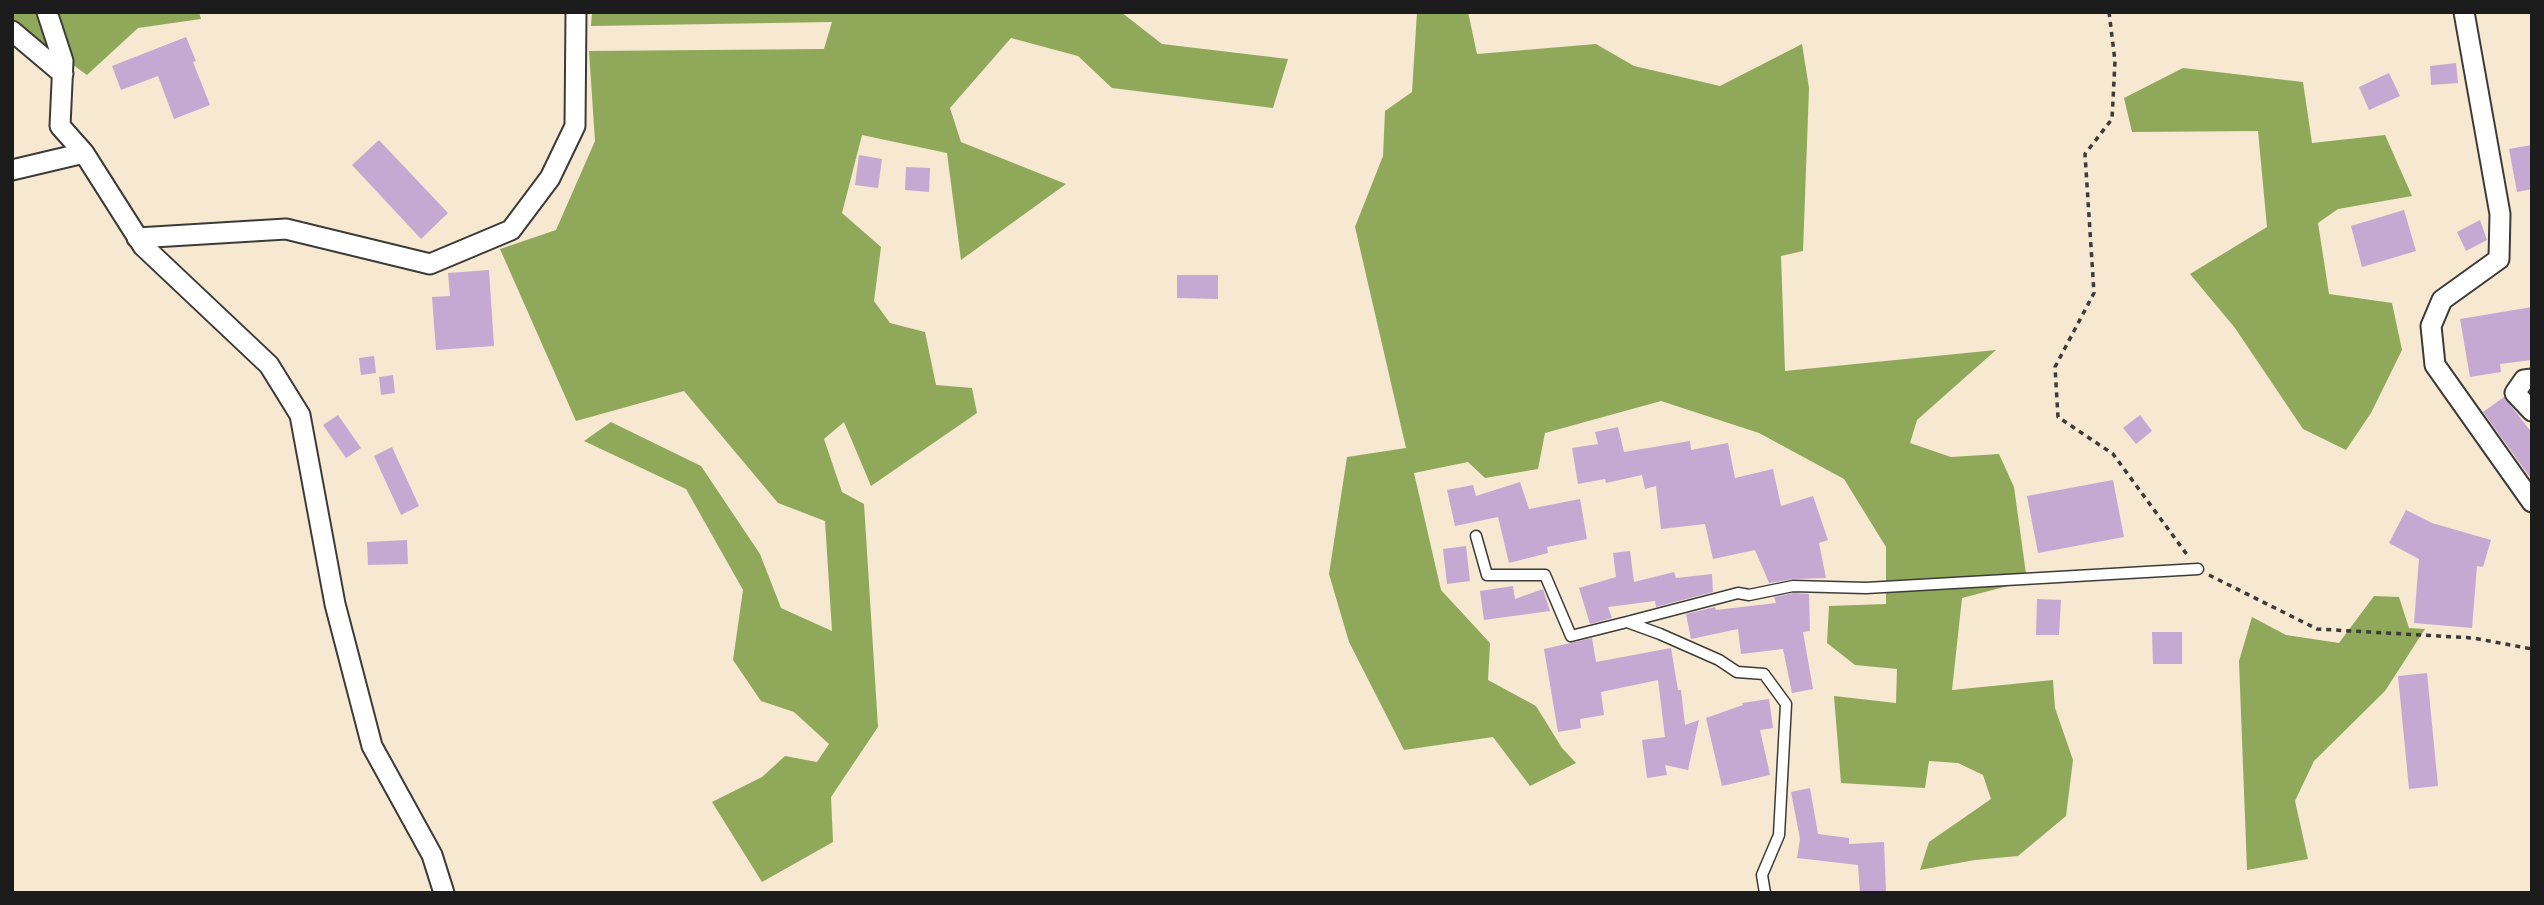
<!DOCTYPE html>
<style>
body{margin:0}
#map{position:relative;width:2544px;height:905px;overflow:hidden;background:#f6e8d1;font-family:"Playpen Sans",sans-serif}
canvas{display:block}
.frame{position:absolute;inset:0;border:14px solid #1c1c1c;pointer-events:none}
</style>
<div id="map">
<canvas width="2544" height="905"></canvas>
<div class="frame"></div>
</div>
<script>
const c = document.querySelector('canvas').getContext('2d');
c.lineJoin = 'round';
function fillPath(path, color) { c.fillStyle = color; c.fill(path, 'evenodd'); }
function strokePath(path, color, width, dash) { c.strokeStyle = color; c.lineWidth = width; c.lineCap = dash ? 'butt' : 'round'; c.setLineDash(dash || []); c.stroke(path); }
fillPath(new Path2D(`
 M 12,12 L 199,12 L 201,19 L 138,28 L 87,75 L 33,36 L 12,18 Z
 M 592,12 L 1121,12 L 1162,44 L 1288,59 L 1273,108 L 1112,88 L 1078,56 L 1011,38 L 950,108 L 961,142 L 1066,184 L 961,260 L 947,153 L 862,135 L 842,213 L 881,247 L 874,301 L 890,323 L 925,332 L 936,385 L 972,388 L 977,413 L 871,486 L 844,422 L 824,439 L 842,492 L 864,504 L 878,727 L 831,797 L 833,842 L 762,882 L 712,802 L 762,777 L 785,756 L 817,762 L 829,744 L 794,712 L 761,701 L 733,660 L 743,590 L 686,489 L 584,441 L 611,422 L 701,466 L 760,554 L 781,608 L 832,631 L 825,521 L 778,503 L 684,391 L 576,421 L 500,249 L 556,230 L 595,141 L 589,51 L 824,49 L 832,22 L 591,26 Z
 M 1417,12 L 1468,12 L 1477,54 L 1596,44 L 1634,66 L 1720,86 L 1802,44 L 1809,88 L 1803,251 L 1781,256 L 1785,371 L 1996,350 L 1917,420 L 1910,443 L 1951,457 L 1999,454 L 2014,487 L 2027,581 L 1962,598 L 1952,690 L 2053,680 L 2055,708 L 2073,760 L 2066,816 L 2018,856 L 1975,860 L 1920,870 L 1929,842 L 1991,799 L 1983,775 L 1958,763 L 1929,761 L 1925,788 L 1841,783 L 1834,696 L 1896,703 L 1897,669 L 1855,665 L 1827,643 L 1829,606 L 1886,604 L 1886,547 L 1844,479 L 1759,433 L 1661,401 L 1545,433 L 1538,469 L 1485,478 L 1468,462 L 1414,473 L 1441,590 L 1490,643 L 1488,680 L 1536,706 L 1562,748 L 1576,763 L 1530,786 L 1493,737 L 1404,750 L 1349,642 L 1329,574 L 1347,457 L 1406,448 L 1355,227 L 1383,156 L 1385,111 L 1412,92 Z
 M 2183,68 L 2303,82 L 2312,143 L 2385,135 L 2412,196 L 2338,209 L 2318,223 L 2329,294 L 2392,303 L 2402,350 L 2371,413 L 2346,450 L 2303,429 L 2235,328 L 2190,274 L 2267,227 L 2258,131 L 2132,132 L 2124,98 Z
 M 2374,596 L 2399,597 L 2409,628 L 2425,629 L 2385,691 L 2314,761 L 2295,801 L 2308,859 L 2247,870 L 2239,661 L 2252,617 L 2286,635 L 2339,643 Z`), '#8fa85a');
fillPath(new Path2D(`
 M 186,37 L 196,61 L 193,62 L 210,105 L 174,119 L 158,76 L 121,90 L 112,66 Z
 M 2456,63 L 2458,83 L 2431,85 L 2430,66 Z
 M 2389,73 L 2400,96 L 2369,110 L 2359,87 Z
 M 379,140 L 448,213 L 421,239 L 352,165 Z
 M 2532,145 L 2532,189 L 2517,192 L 2509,149 Z
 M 859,155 L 882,159 L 878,188 L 855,185 Z
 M 906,167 L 930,168 L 929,192 L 905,190 Z
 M 2404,210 L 2416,251 L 2362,267 L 2351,226 Z
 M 2480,220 L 2487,240 L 2466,251 L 2457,232 Z
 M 489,270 L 494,346 L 436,350 L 432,297 L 450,296 L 448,273 Z
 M 1177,275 L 1218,275 L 1218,299 L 1177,298 Z
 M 2532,307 L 2532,360 L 2500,364 L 2501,372 L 2470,377 L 2460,319 Z
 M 374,356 L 376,373 L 361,375 L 359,358 Z
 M 393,375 L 395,393 L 381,395 L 379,377 Z
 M 2504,397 L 2532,433 L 2532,480 L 2483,412 Z
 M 338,415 L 361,448 L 346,458 L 323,425 Z
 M 2140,415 L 2152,431 L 2136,444 L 2123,428 Z
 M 1618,427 L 1624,452 L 1690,441 L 1691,450 L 1728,443 L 1735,478 L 1773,469 L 1781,506 L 1813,496 L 1828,540 L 1819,543 L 1826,578 L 1793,579 L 1769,583 L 1755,550 L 1713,559 L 1705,524 L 1661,529 L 1656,486 L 1645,489 L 1642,475 L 1606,483 L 1605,479 L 1578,484 L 1572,448 L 1598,444 L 1595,432 Z
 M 392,447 L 419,506 L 401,515 L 374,456 Z
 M 2113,480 L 2124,537 L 2038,553 L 2027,496 Z
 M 1520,482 L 1529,509 L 1580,499 L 1587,539 L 1547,547 L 1548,553 L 1509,563 L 1498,517 L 1455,526 L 1447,490 L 1473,485 L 1476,496 Z
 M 2406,510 L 2432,523 L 2491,540 L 2483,567 L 2477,566 L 2472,628 L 2414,623 L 2419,559 L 2389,543 Z
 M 407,540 L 408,564 L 368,565 L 367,542 Z
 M 1466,546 L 1470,581 L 1447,584 L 1443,549 Z
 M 1630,551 L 1634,582 L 1674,572 L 1676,578 L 1712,574 L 1713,592 L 1656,607 L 1655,601 L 1608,607 L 1612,618 L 1590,624 L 1579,588 L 1616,577 L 1613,553 Z
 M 1513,586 L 1515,599 L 1543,589 L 1550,611 L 1484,620 L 1480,591 Z
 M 1794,593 L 1809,594 L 1810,631 L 1803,632 L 1813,689 L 1792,693 L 1783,649 L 1741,654 L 1738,629 L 1691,639 L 1686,614 L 1715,607 L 1716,610 L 1776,603 L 1774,597 Z
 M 2037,599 L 2061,600 L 2059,635 L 2036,635 Z
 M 2152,632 L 2182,632 L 2182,664 L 2153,664 Z
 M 1592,638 L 1596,662 L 1671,648 L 1678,690 L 1681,690 L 1685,725 L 1699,720 L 1688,770 L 1665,765 L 1667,775 L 1647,778 L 1642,740 L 1665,737 L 1658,680 L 1601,692 L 1604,715 L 1580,719 L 1581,728 L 1558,732 L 1544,649 Z
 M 2427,673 L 2438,786 L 2409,789 L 2398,676 Z
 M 1769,699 L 1773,728 L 1760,730 L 1770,775 L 1722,786 L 1706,718 L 1743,705 L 1742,703 Z
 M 1810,788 L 1818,834 L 1849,838 L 1849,844 L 1884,842 L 1886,893 L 1860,893 L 1858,865 L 1797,858 L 1800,839 L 1791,792 Z`), '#c5a9d2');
const service = new Path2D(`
 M 1476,536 L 1487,575 L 1545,575 L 1571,636 L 1627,622 L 1660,634 L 1719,660 L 1737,672 L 1764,674 L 1786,704 L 1779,835 L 1762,875 L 1765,893
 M 1627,622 L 1738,593 L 1749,595 L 1793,586 L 1866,588 L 2198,569`);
const minor = new Path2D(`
 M 2464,12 L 2500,214 L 2499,259 L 2442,300 L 2431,326 L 2435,365 L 2532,502
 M 12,31 L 63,74
 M 84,153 L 143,246 L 269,365 L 300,415 L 335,604 L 372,746 L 432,855 L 444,893
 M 12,170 L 84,153 L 60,126 L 63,61 L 47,12
 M 137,238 L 286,229 L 430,264 L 511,230 L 550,178 L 575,126 L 576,12
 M 2532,379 L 2524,380 L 2515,393 L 2532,411`);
strokePath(service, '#3d3b37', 13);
strokePath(minor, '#3d3b37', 23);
strokePath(new Path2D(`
 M 2109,12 L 2115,61 L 2112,119 L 2085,154 L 2094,293 L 2055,367 L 2058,417 L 2113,454 L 2188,556
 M 2209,575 L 2317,629 L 2473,638 L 2532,649`), '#3d3b37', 3.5, [5, 5]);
strokePath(service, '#fff', 10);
strokePath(minor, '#fff', 19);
</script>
